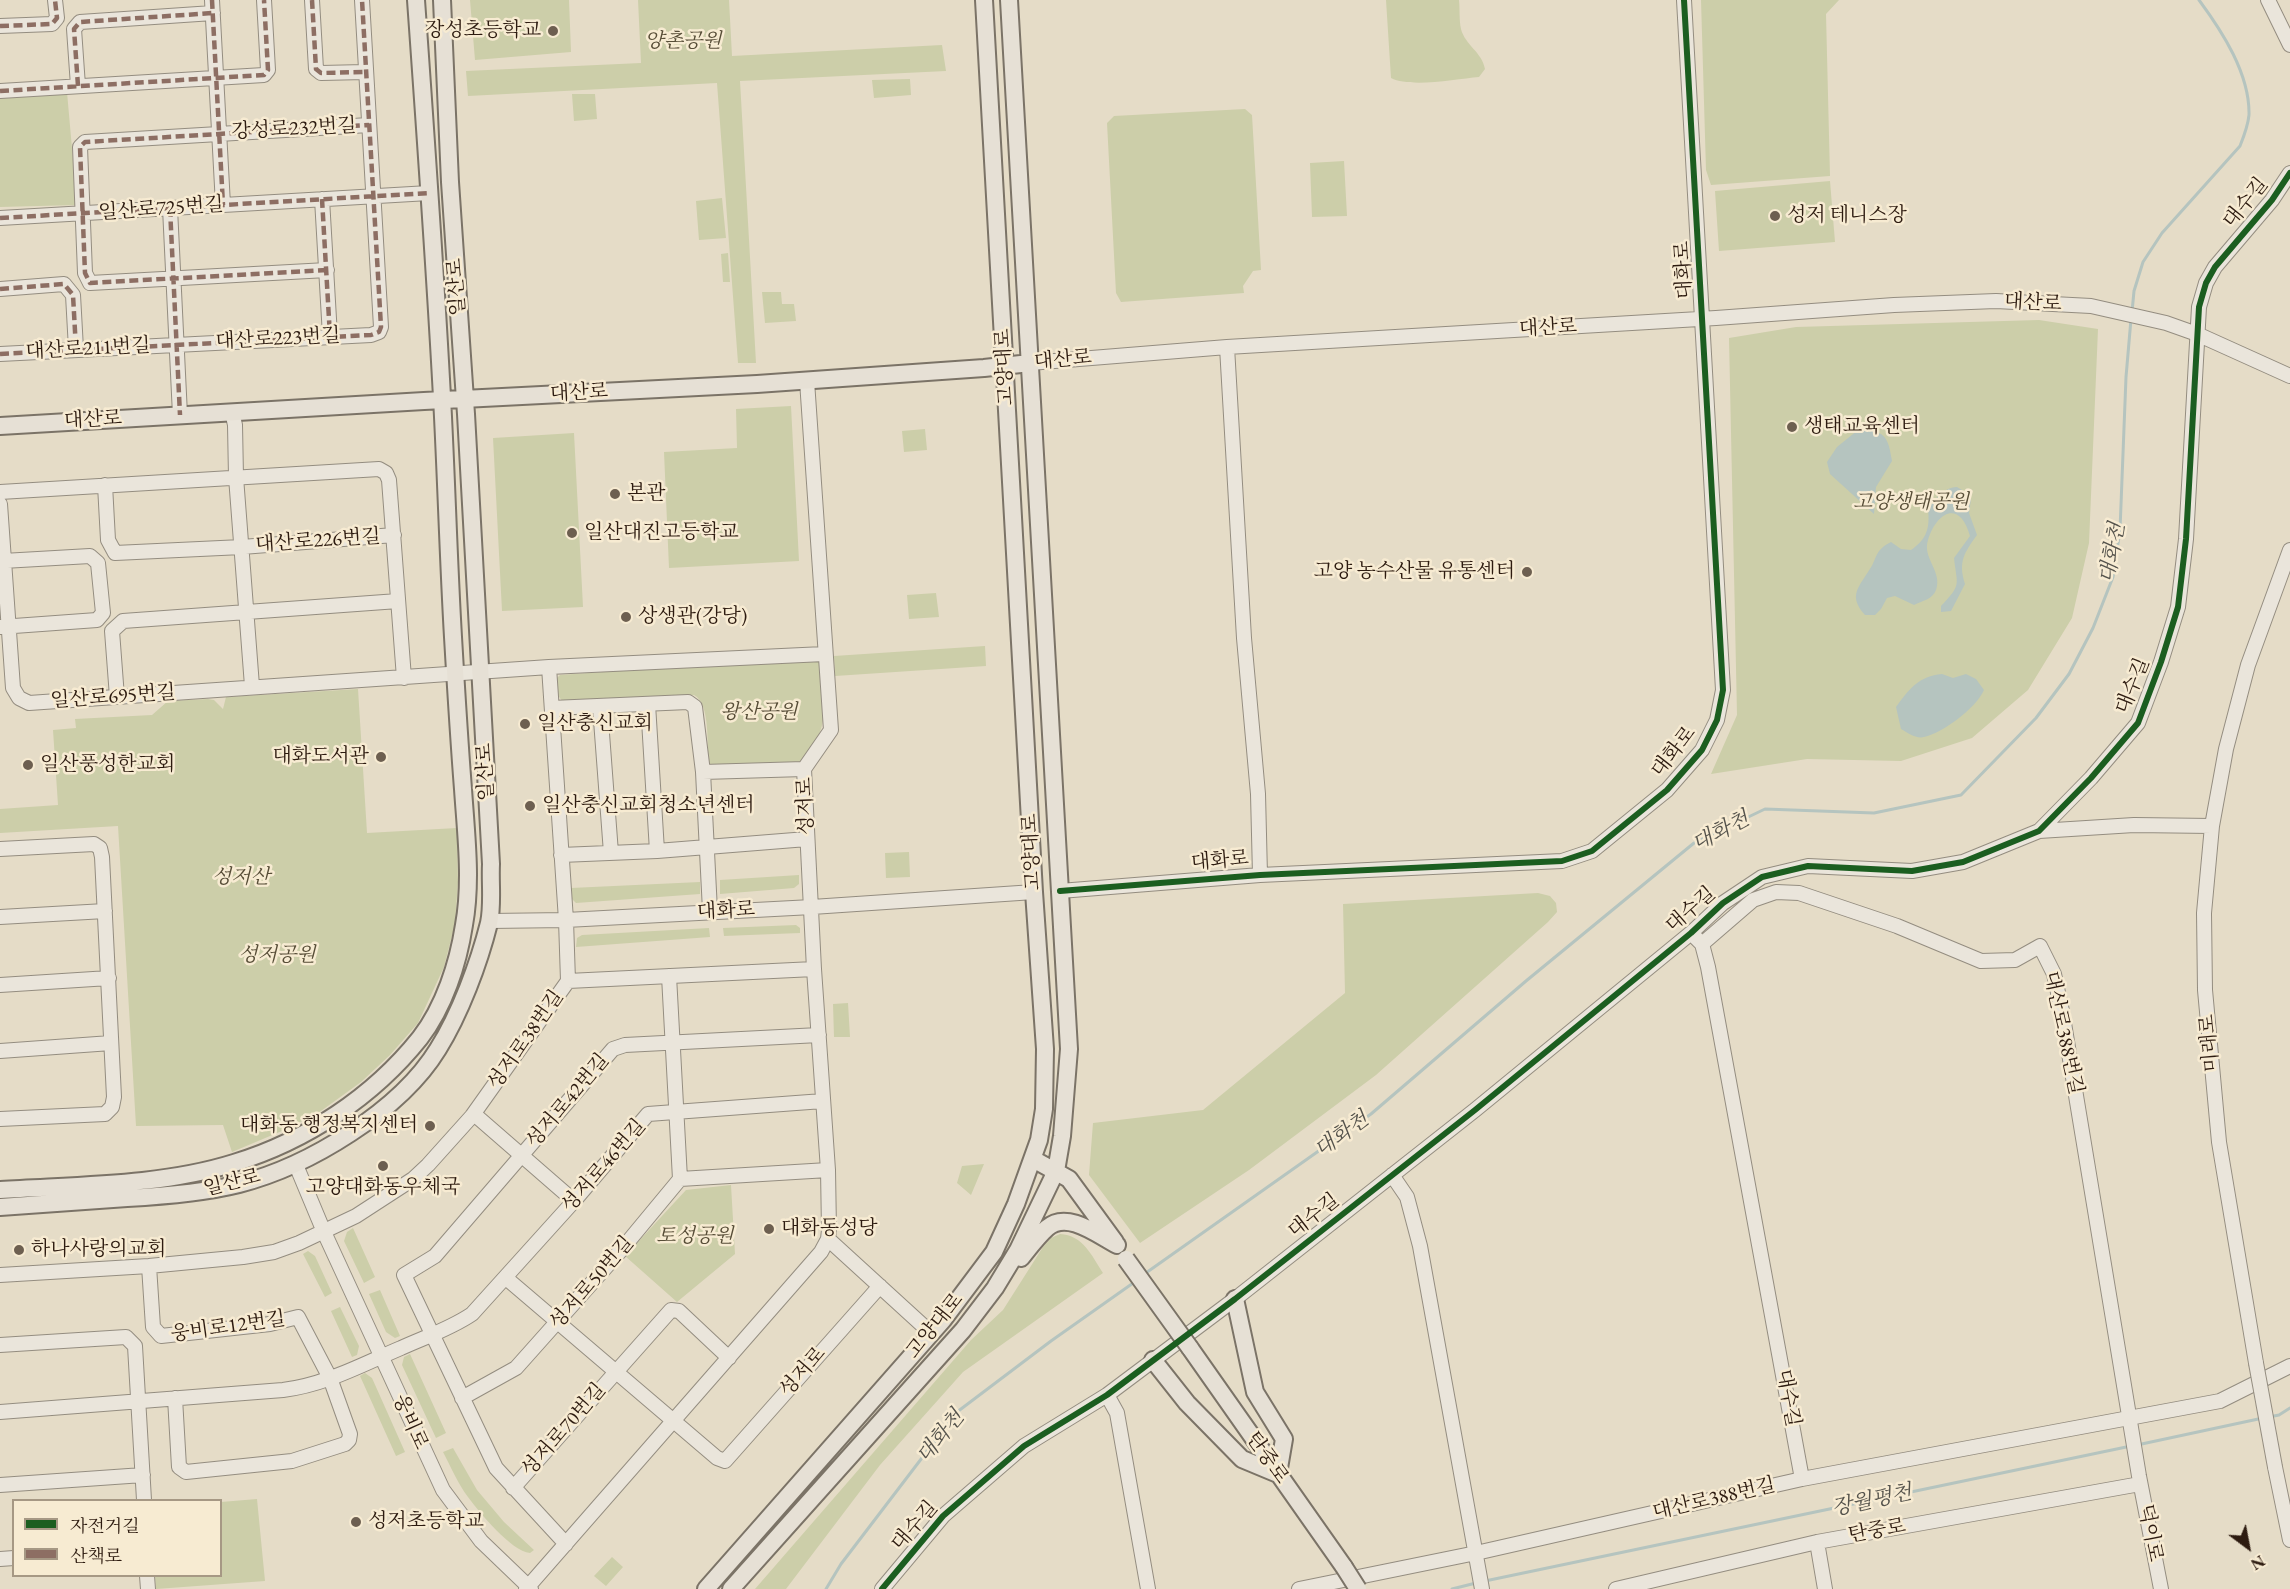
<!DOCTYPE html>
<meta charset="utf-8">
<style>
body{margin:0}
#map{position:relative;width:2290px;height:1589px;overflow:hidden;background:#e5dcc7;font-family:"EB Garamond","Noto Serif KR",serif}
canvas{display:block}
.legend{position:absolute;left:12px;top:1499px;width:210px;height:78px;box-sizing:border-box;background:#f7ebd2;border:2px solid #a69884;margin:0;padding:8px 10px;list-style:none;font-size:18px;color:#2d1b10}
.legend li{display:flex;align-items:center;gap:12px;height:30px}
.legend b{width:30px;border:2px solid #a69884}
.north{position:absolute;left:2218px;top:1517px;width:60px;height:60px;-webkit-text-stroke:4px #f7ebd2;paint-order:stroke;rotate:148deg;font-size:16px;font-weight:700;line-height:24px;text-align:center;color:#2d1b10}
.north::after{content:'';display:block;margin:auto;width:21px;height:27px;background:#2d1b10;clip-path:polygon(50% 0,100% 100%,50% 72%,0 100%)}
</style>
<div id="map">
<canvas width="2290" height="1589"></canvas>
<ul class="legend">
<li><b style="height:8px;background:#1b5e20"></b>자전거길</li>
<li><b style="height:8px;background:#8d6e63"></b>산책로</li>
</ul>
<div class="north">N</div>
</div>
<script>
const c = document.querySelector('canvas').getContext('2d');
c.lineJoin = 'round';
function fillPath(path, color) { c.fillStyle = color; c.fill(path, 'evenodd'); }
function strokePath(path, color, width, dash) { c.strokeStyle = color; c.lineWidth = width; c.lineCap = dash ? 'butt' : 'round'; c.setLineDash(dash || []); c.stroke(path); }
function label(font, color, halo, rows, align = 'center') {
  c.font = font + ' "EB Garamond","Noto Serif KR",serif'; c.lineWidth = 5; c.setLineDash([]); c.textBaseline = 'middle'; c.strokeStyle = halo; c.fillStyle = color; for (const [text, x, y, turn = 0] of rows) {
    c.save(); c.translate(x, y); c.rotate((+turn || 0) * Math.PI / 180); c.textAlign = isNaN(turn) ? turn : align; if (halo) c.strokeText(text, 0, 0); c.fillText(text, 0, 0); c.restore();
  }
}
fillPath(new Path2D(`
 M 470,0 L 569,0 L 571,52 L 475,60 Z
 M 638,0 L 729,0 L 732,56 L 942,45 L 946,71 L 740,81 L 756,363 L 738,363 L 717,83 L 468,96 L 466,71 L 641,63 Z
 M 1386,0 L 1459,0 C 1460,9 1459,20 1461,29 C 1465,45 1482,52 1485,69 L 1479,77 C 1457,79 1410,88 1391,78 Z
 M 1701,0 L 1839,0 L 1826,14 L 1830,176 L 1711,185 L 1706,170 Z
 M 910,79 L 911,95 L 874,98 L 872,80 Z
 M 67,92 L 77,205 L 0,207 L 0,96 Z
 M 572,94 L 595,94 L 597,119 L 574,121 Z
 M 1245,109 L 1252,115 L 1261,270 L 1253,271 L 1243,286 L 1244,293 L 1121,302 L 1116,293 L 1107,123 L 1114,116 Z
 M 1344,161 L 1347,216 L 1312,217 L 1310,163 Z
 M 1830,181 L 1835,242 L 1719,251 L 1715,191 Z
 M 722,198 L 726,238 L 699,240 L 696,201 Z
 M 728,253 L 730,282 L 723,282 L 721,254 Z
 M 762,292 L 781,292 L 782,304 L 794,304 L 796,321 L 765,323 Z
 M 2039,320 L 2098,329 L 2089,543 L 2072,618 L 2028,690 L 1972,738 L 1901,761 L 1807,759 L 1711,774 L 1737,715 L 1729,338 L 1796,327 Z
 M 791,406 L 799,561 L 669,568 L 664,452 L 737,448 L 736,409 Z
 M 925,429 L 927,450 L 904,452 L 902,431 Z
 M 574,433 L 583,607 L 502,611 L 493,438 Z
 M 936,593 L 939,617 L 909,619 L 907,595 Z
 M 985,646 L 986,666 L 835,676 L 834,656 Z
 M 811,657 L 819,662 C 822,695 832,719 811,749 C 807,755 804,760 798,763 L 708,767 C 707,749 711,703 694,695 L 567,703 C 556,699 557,689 556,679 L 560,675 Z
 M 358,689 L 367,833 L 457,828 L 458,882 L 455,924 L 444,967 L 418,1023 L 390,1055 L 361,1082 L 321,1111 L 289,1128 L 232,1152 L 223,1125 L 136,1126 L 118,826 L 0,833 L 0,809 L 58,805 L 53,730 L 76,728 L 75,719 L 152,715 L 168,701 L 208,699 L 214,700 L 223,709 L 226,697 Z
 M 909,852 L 910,877 L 886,878 L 885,853 Z
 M 799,875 L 799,884 L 794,888 L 720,894 L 720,880 Z
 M 700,882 L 700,894 L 576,903 L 572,899 L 571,888 Z
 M 1538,893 L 1550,896 L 1556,903 L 1557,912 L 1548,922 L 1376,1075 L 1249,1170 L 1140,1243 L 1089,1175 L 1093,1123 L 1203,1110 L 1345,993 L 1343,904 Z
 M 796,925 L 800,928 L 800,933 L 724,936 L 723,928 Z
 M 709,928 L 710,937 L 576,947 L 577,938 L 582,935 Z
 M 848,1003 L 850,1037 L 834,1037 L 833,1004 Z
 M 984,1164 L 971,1195 L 957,1183 L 962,1166 Z
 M 731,1185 L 735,1254 L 677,1302 L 625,1256 L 686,1190 Z
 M 353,1228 L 375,1277 L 364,1283 L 344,1241 L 347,1232 Z
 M 1060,1234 C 1083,1235 1092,1256 1103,1273 L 963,1372 L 880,1465 L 786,1589 L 755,1589 L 971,1340 L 1003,1310 L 1043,1247 L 1051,1238 Z
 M 308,1251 L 315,1256 L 332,1293 L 325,1297 L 303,1254 Z
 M 380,1290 L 400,1336 L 395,1338 L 386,1332 L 369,1294 Z
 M 340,1307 L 359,1346 L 357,1355 L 352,1357 L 331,1311 Z
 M 410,1354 L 446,1433 L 436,1438 L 402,1365 L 404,1357 Z
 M 365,1373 L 372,1378 L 405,1452 L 396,1456 L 360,1376 Z
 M 453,1448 L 477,1490 L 504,1522 L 534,1550 L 530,1553 C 511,1551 480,1513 468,1497 C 458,1484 451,1467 443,1452 Z
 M 257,1499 L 265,1581 L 156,1589 L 155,1576 L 220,1576 L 221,1502 Z
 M 612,1557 L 623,1567 L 606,1586 L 594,1576 Z`), '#cccea9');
fillPath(new Path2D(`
 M 1858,430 C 1885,430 1888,436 1892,461 L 1876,487 L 1874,514 L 1830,474 L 1827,462 L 1837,447 Z
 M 1957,487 L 1962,490 L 1971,499 L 1969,513 L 1977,535 C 1964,553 1958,562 1965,584 L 1951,611 L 1941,612 L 1941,606 C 1962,584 1957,586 1954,558 L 1970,536 C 1960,500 1937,511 1928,540 C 1922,558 1943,572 1936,590 C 1933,599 1922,601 1914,605 L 1895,596 L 1887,598 L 1881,609 L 1875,615 L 1865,615 C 1849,597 1857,589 1868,572 C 1878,559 1873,551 1891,542 L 1901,549 L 1911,550 C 1927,539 1930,528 1928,509 C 1936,499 1942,488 1957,487 Z
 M 1942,674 L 1953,678 L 1966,674 L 1976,679 L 1984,690 C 1976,708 1943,733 1924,737 C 1916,739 1908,733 1901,729 L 1896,707 C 1909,689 1919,676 1942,674 Z`), '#b5c4bf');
strokePath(new Path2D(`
 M 2132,312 L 2134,291 L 2143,262 L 2162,233 L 2240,146 C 2244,136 2248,126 2249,115 C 2250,74 2222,31 2199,0
 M 1143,1275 L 1371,1114 L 1526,981 L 1694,843 L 1765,809 L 1874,813 L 1961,795 L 2036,718 L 2069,674 L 2093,628 L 2113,577 L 2120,530 L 2126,377 L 2131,319
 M 2269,1417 L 2279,1415 L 2290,1408
 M 2137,1445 L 2263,1418
 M 1485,1581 L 2131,1446
 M 826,1589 L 841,1564 L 957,1412 L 1051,1341 L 1136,1281
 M 1452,1589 L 1476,1583`), '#b5c4bf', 3);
const minor = new Path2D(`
 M 212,0 L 223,205
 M 312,0 L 316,69 L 321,73 L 365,72
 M 2268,0 L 2290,45
 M 0,26 L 52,24 L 57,18 L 55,0
 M 78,86 L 74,29 L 80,22 L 213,13
 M 0,91 L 264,75 L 268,70 L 264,0
 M 322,199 L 330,336
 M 170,208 L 180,415
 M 0,218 L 429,193
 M 327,270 L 90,283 L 85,273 L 80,147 L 85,142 L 369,125
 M 0,289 L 64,284 L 73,295 L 76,349
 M 1227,347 L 1244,638 L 1258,794 L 1260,875
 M 0,354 L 371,335 L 379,332 L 381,327 L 362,0
 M 1030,363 L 1227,347 L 1716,318 L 1894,305 L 1996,301 L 2091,306 L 2166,323 L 2197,334 L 2290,376
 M 232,412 L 235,425 L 236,477 L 252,686
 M 105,485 L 108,540 L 115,553 L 242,547 L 394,535
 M 0,492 L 379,469 L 386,473 L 389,480 L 404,678
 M 0,504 L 13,688 L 19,698 L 29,703 L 549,667 L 824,654
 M 0,627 L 97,620 L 103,613 L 98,563 L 90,556 L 3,561
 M 549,667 L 566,920 L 568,981
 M 117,697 L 112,631 L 123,621 L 398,601
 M 648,704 L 657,851
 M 600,707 L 611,853
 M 552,708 L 688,702 L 695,707 L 703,772 L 710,911
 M 703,772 L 804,769
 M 2039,831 L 2134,825 L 2212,826
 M 0,849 L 94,844 L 100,848 L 102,857 L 114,1097 L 112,1107 L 105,1114 L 0,1119
 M 561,855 L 657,851 L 807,839
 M 1060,891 L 1260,875 L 1562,861 L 1592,851 L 1667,790 L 1702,750 L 1717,720 L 1723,690 L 1684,0
 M 0,917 L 105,911
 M 490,921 L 566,920 L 812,907 L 1034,892
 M 1696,938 L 1702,944 L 1708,967 L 1802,1479
 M 1702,944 L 1753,900 L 1776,892 L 1799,893 L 1897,926 L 1981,961 L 2015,960 L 2040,946 L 2054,974 L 2062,1011 L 2139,1476 L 2161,1589
 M 669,976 L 680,1179
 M 0,985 L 109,978
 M 0,1051 L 111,1043
 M 474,1114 L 574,1201
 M 296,1165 L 324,1232 L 443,1490 L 481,1541 L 531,1589
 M 1392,1175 L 1407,1197 L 1420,1246 L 1482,1589
 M 828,1239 L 931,1333
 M 149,1266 L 153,1327 L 161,1336 L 270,1324 L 298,1317 L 330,1378 L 350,1434 L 349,1440 L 345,1444 L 292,1461 L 186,1472 L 179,1467 L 175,1398
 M 0,1275 L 149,1266 L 243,1257 L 274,1252 L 299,1243 L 356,1216 L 413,1179 L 428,1165 L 472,1116 L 568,981 L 814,969
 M 506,1278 L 717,1458 L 725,1461 L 880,1286
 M 0,1345 L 126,1337 L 135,1346 L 144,1500
 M 2256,1363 L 2219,1142 L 2205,990 L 2204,913 L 2212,826 L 2226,749 L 2248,665 L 2290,550
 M 1107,1395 L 1117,1413 L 1148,1589
 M 462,1398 L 516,1368 L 622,1249 L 680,1179 L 828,1170
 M 0,1412 L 283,1390 C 325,1385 363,1364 401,1348 C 425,1337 450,1329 472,1314 L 574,1201 L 648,1114 L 823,1101
 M 2275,1467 L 2290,1540
 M 0,1485 L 143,1475
 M 513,1488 L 671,1310 L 679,1311 L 729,1358
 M 1817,1542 L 1825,1589
 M 566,1544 L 496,1468 L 404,1275 L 435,1256 L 613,1049 L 625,1045 L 819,1035
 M 0,1559 L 14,1558
 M 147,1576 L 148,1589
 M 526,1589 L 821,1252 L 828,1239 L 829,1230 L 828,1170 L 814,969 L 804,769 L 831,730 L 807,381
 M 882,1589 L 943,1516 L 1024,1446 L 1107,1395 L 1235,1299 L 1475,1110 L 1691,933 L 1723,903 L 1762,877 L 1808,866 L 1912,871 L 1963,862 L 2039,831 L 2091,778 L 2138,723 L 2161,662 L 2178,607 L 2186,539 L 2199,307 L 2206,283 L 2215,267 L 2272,200 L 2290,173
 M 1299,1589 L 1476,1553 L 1802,1479 L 2220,1401 L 2290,1366
 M 1616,1589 L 1817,1542 L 2140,1484`);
const major = new Path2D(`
 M 0,426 L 424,401 L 757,384 L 984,368 L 1030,363
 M 1033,1159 L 1069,1179 L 1115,1242
 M 0,1190 C 76,1185 161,1186 234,1163 C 306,1141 373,1097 420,1038 C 444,1007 458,964 464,925 C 472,881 466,834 463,789 C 459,738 456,688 453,637 C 448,551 446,465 441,379 C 434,253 425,126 416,0
 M 0,1207 C 42,1204 85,1201 127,1198 C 164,1196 203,1193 239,1184 C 309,1166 400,1111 438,1049 C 460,1014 479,963 489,923 C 493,905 490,883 491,864 L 466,414 L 450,182 L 442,0
 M 1021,1258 C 1029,1248 1037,1237 1047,1228 C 1067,1210 1098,1235 1117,1245
 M 1190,1348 L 1344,1567
 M 1153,1360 L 1187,1403 L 1242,1459 L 1278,1474 L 1284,1439 L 1255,1392 L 1235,1299
 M 706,1589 L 943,1320 L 994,1252 L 1016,1204 L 1039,1140 L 1044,1109 L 1045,1049 L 1034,892 L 984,0
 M 731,1589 L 963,1330 L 995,1288 L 1018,1250 L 1056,1171 L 1062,1136 L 1069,1049 L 1009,0`);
strokePath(minor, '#948d80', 16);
strokePath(major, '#7b7367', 20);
strokePath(minor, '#eae5db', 14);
strokePath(major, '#e6e0d5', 16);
const minorBridge = new Path2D(`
 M 2256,1363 L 2275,1467`);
const majorBridge = new Path2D(`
 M 1126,1259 L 1190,1348
 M 1344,1567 L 1358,1589`);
strokePath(minorBridge, '#948d80', 16, []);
strokePath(majorBridge, '#7b7367', 20, []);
strokePath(minorBridge, '#eae5db', 14);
strokePath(majorBridge, '#e6e0d5', 16);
strokePath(new Path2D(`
 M 212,0 L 223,205
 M 312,0 L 316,69 L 321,73 L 365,72
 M 0,26 L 52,24 L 57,18 L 55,0
 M 78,86 L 74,29 L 80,22 L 213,13
 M 0,91 L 264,75 L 268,70 L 264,0
 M 322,199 L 330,336
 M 170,208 L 180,415
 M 0,218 L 429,193
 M 327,270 L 90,283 L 85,273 L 80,147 L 85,142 L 369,125
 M 0,289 L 64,284 L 73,295 L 76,349
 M 0,354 L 371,335 L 379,332 L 381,327 L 362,0`), '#8d6e63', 4.5, [9, 4.5]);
strokePath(new Path2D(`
 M 1060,891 L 1260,875 L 1562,861 L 1592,851 L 1667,790 L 1702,750 L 1717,720 L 1723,690 L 1684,0
 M 882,1589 L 943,1516 L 1024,1446 L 1107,1395 L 1235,1299 L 1475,1110 L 1691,933 L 1723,903 L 1762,877 L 1808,866 L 1912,871 L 1963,862 L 2039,831 L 2091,778 L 2138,723 L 2161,662 L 2178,607 L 2186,539 L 2199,307 L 2206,283 L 2215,267 L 2272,200 L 2290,173`), '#1b5e20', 6);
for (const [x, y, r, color] of [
 [553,31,6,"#6d5f50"],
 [1775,216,6,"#6d5f50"],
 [1792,427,6,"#6d5f50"],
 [615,494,6,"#6d5f50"],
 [572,533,6,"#6d5f50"],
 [1527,572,6,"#6d5f50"],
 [626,617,6,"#6d5f50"],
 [525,724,6,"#6d5f50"],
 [381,757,6,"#6d5f50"],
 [28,765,6,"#6d5f50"],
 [530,806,6,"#6d5f50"],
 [430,1126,6,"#6d5f50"],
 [383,1166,6,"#6d5f50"],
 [769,1229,6,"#6d5f50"],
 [19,1250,6,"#6d5f50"],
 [356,1522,6,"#6d5f50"]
]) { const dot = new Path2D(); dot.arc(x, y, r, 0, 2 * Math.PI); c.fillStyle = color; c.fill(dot); strokePath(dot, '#f7ebd2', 2); }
label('20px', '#2d1b10', '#f7ebd2', [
 ["장성초등학교",541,31,"right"],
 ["성저 테니스장",1787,216],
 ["생태교육센터",1804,427],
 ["본관",627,494],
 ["일산대진고등학교",584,533],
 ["고양 농수산물 유통센터",1515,572,"right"],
 ["상생관(강당)",638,617],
 ["일산충신교회",537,724],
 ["대화도서관",369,757,"right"],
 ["일산풍성한교회",40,765],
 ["일산충신교회청소년센터",542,806],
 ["대화동 행정복지센터",418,1126,"right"],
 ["고양대화동우체국",383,1188,"center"],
 ["대화동성당",781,1229],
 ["하나사랑의교회",31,1250],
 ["성저초등학교",368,1522]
], 'left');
label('italic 20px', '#574d37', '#f7ebd2', [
 ["양촌공원",683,42],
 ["고양생태공원",1911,503],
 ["왕산공원",759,713],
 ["성저산",241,878],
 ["성저공원",277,956],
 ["토성공원",695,1237]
]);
label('20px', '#2d1b10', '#f7ebd2', [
 ["강성로232번길",294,129,-3],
 ["대수길",2246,203,-51],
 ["일산로725번길",161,209,-4],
 ["대화로",1684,270,-93],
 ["일산로",457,287,-94],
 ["대산로",2033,303,3],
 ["대산로",1548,328,-3],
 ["대산로223번길",278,339,-3],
 ["대산로211번길",88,349,-3],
 ["대산로",1063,360,-5],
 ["고양대로",1005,367,-93],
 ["대산로",579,393,-3],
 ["대산로",93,420,-3],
 ["대산로226번길",318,541,-4],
 ["대수길",2133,686,-68],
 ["일산로695번길",113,697,-4],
 ["대화로",1674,752,-52],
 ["일산로",486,772,-93],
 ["성저로",806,806,-92],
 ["고양대로",1032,852,-93],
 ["대화로",1220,861,-5],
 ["대수길",1691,910,-41],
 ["대화로",726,911,-3],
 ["대산로388번길",2063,1033,78],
 ["성저로38번길",526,1040,-55],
 ["미래로",2210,1043,-95],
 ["성저로42번길",568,1101,-50],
 ["성저로46번길",604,1166,-49],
 ["일산로",232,1183,-14],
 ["대수길",1314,1216,-38],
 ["성저로50번길",592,1283,-49],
 ["고양대로",935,1326,-51],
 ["웅비로12번길",228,1327,-8],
 ["성저로",803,1372,-49],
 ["대수길",1788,1398,80],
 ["웅비로",410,1422,66],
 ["성저로70번길",564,1430,-49],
 ["탄중로",1267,1458,55],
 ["대산로388번길",1714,1499,-13],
 ["대수길",915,1526,-49],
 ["탄중로",1877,1531,-10],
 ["덕이로",2150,1533,79]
]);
label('italic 21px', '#55534c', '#f7ebd2', [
 ["대화천",2113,553,-80],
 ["대화천",1721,832,-28],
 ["대화천",1342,1135,-36],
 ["대화천",941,1437,-51],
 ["장월평천",1872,1501,-12]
]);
</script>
